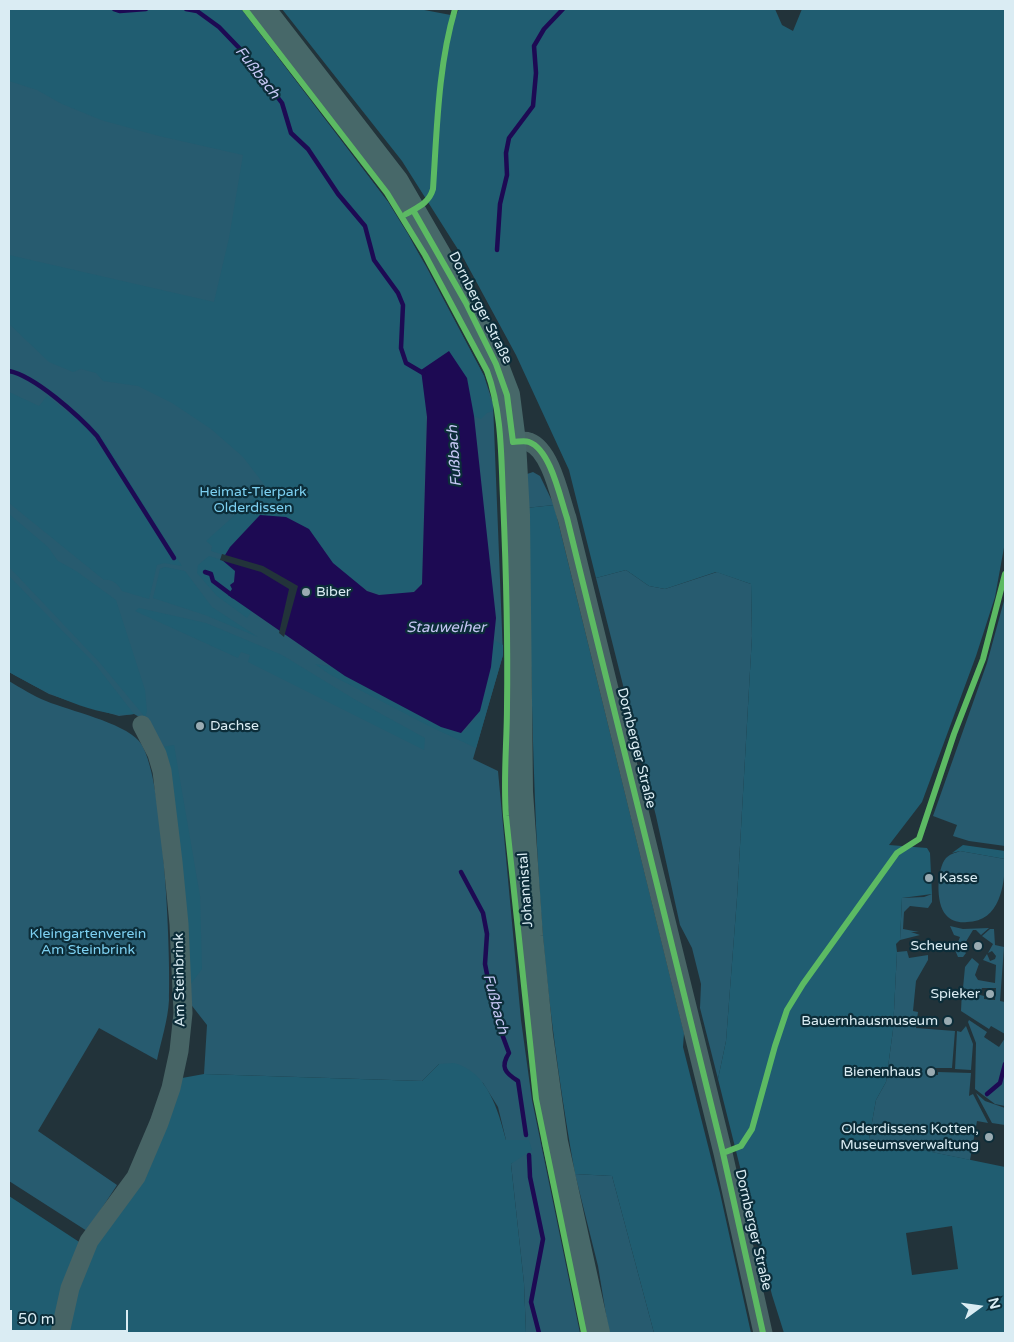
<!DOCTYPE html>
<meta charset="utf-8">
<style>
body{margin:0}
#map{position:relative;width:1014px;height:1342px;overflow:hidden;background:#22333a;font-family:"Varela Round",sans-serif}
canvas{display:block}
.frame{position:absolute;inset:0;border:10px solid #daecf3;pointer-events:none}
.north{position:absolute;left:954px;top:1282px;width:50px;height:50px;-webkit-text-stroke:4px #0c2d39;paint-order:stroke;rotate:76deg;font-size:14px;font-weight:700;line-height:20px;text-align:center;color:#daecf3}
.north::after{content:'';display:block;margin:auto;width:18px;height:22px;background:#daecf3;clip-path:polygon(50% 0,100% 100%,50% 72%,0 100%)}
.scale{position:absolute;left:10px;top:1310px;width:118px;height:22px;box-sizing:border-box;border:2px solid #daecf3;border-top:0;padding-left:6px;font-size:15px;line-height:18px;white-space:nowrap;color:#daecf3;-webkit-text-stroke:4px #0c2d39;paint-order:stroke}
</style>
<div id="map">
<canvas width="1014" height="1342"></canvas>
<div class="frame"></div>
<div class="north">N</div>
<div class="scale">50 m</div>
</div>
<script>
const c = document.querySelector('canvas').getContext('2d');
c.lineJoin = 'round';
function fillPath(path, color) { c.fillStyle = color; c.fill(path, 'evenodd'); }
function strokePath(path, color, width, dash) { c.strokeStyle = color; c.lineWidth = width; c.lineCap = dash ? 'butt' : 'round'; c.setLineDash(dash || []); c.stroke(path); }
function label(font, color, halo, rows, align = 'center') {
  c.font = font + ' "Varela Round",sans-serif'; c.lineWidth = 4.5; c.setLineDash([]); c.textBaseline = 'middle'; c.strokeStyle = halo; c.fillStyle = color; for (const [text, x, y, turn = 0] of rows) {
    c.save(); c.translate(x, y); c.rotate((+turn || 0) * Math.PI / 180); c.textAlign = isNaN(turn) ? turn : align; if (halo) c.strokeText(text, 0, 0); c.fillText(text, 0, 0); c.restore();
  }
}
fillPath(new Path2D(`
 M 9,9 L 241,9 L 388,202 L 426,266 L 484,376 L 493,403 L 503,655 L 473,759 L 498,771 L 521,1020 L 532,1100 L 580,1333 L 526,1333 L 524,1283 L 511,1164 L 529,1140 L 506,1140 L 498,1107 L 483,1083 L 439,1064 L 422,1081 L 204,1074 L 207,1025 L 189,1002 L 183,896 L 143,719 L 134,714 L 119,716 L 81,705 L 49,694 L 9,672 Z
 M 533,472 L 540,476 L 554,505 L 526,508 L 527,474 Z
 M 626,570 L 649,586 L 665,589 L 717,572 L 751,584 L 752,636 L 737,898 L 726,1041 L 718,1079 L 700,1008 L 701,984 L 692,948 L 680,925 L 656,816 L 596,578 Z
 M 1005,597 L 1005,846 L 969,841 L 953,836 L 957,825 L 933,816 L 987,663 Z
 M 9,681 C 21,688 33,696 46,701 C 70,711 122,722 139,741 C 164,768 171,958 169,1000 C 168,1020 161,1041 157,1060 L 99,1028 L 38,1131 L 117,1185 L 87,1231 L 9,1181 Z
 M 960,851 L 1005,859 C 1005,884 1000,922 967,922 C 959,923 951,921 946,915 C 935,903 937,868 946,858 C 950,854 955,853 960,851 Z
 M 932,894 L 932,902 L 928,908 L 910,906 L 904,912 L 903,929 L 919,932 L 911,932 L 920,935 L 900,940 L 902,898 L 924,897 Z
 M 950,926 L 963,929 L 989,928 L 981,935 L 976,930 L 973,930 L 962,948 L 966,953 L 963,957 L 958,957 L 955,950 L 960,937 L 954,935 Z
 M 990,929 L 994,929 L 995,945 L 1004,947 L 1000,1001 L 1005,1002 L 1005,1034 L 991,1026 L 989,1029 L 961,1011 L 962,990 L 984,996 L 984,999 L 995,1000 L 996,988 L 982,988 L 980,993 L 963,988 L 965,967 L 972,958 L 979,964 L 975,975 L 978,980 L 995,983 L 996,965 L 983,960 L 987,954 L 990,961 L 995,959 L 996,956 L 992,951 L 988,953 L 993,944 L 982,936 Z
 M 907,951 L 909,958 L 928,955 L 928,960 L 916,981 L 913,1011 L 918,1012 L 916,1028 L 955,1031 L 952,1068 L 929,1068 L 929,1075 L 938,1075 L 938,1072 L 971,1073 L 969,1096 L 973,1094 L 988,1123 L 977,1121 L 970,1160 L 869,1139 L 876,1100 L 886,1082 L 893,1030 L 897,952 Z
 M 969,1020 L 987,1032 L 984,1037 L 999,1047 L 1005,1038 L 1005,1106 L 995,1104 L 975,1089 L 976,1043 L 968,1022 Z
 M 966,1026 L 973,1044 L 971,1070 L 955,1069 L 957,1031 L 961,1032 Z
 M 976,1093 L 985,1101 L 1005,1108 L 1005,1125 L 992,1123 Z
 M 575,1174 L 612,1176 L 654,1333 L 609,1333 L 598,1266 Z`), '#275b6f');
fillPath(new Path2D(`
 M 9,9 L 241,9 L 388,202 L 408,234 L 484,376 L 493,411 L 487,413 L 481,419 L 474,416 L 467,378 L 426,399 L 422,584 C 395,611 353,587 333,563 C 329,559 328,553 325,550 C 313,540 276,523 260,515 L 224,555 L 211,551 L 212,546 L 206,541 L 266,487 L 243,457 L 211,429 L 172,403 L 138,386 L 103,381 L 96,373 L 81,369 L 73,372 L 49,362 L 9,324 L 9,255 L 214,302 L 229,238 L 243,155 L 159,136 L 101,120 L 62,104 L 37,90 L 9,81 Z
 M 282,9 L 419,9 L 456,16 L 459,9 L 775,9 L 782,25 L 793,31 L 802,9 L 1005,9 L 1005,542 L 995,597 L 976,656 L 922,802 L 889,845 L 927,848 L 930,853 L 932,894 L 902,898 L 900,940 L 896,944 L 897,952 L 893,1030 L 886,1082 L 876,1100 L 869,1139 L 1005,1167 L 1005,1333 L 784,1333 L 772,1295 L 718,1079 L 726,1041 L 737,898 L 752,636 L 751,584 L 716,572 L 665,589 L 649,586 L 626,570 L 596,578 L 569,470 L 516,355 L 464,259 L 402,161 ZM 952,1226 L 958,1269 L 912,1275 L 906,1233 Z
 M 9,392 L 39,406 L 47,396 L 71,415 L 79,414 L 102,437 L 95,441 L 98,448 L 97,442 L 103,439 L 182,566 L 164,563 L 157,565 L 149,599 L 122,591 C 118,584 112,579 104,580 L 9,503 Z
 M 554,505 L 684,1033 L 683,1047 L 720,1193 L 751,1333 L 654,1333 L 612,1176 L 575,1174 C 563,1106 553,1038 546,969 C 531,816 533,662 526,508 Z
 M 9,514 L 48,547 L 58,561 L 76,571 L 116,600 L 145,690 L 147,711 L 145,717 L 100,663 L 9,567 Z
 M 209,556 L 222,560 L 235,571 L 232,589 L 228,595 L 252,611 L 247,618 L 217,596 L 197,573 L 198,565 Z
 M 165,567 L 185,571 L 212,607 L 258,637 L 205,615 L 153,598 L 160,569 Z
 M 9,576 L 95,664 L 134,714 C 98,719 40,690 9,672 Z
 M 139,608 L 206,623 L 282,655 L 354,699 L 425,738 L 424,750 L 248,662 L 250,655 L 241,652 L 238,658 L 135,611 Z
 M 494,640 L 503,645 L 503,655 L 476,748 L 431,727 L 329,674 L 315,664 L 330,666 L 441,727 L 461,733 C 488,716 488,668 494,640 Z
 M 174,745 L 200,896 L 202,969 L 188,988 L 163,747 Z
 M 963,845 L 1005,851 L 1005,859 L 960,851 L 952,853 Z
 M 454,1063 C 488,1072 498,1110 506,1140 L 529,1140 L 532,1150 L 511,1164 L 524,1283 L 526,1333 L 9,1333 L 9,1196 L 93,1251 L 182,1078 L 204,1074 L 422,1081 L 439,1064 Z`), '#205d71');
fillPath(new Path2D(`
 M 449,351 L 467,378 L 474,416 L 496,618 L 491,667 L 480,711 L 461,733 L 441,727 L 345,676 L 228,595 L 232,589 L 230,585 L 234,582 L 235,571 L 222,560 L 230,547 L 260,515 L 286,517 L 309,529 L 333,563 L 367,591 L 379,595 L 414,592 L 422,584 L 427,417 L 421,370 Z`), '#1d0a53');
fillPath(new Path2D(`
 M 222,554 L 263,566 L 298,586 L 284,637 L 279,633 L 289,589 L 261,572 L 220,560 Z`), '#22333a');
strokePath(new Path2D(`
 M 114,9 L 120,11 L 146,9
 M 186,9 L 197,11 L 219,27 L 243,52 L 282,103 L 291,133 L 308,149 L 338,194 L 365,226 L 374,260 L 398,293 L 403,305 L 401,348 L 406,363 L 423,373
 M 497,250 L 500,204 L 507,175 L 506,153 L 509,138 L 533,106 L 536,73 L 534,46 L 544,29 L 563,9
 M 9,371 C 35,376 79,416 97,436 L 174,558
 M 205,572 L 211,574 L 213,581 L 233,596
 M 461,872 L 483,913 L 487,934 L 485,964 L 495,1015 L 509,1053 C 500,1067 505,1073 518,1081 L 526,1135
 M 987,1094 L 1000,1083 L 1005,1064
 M 529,1155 L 530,1177 L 543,1239 L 531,1302 L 539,1333`), '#1d0a53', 4.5);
strokePath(new Path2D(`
 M 513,442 C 518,442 524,440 529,442 C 551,450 560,498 567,518 L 723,1153 L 763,1333
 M 60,1333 L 70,1288 L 89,1241 L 136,1177 L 159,1123 L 171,1088 L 179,1051 L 183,1013 L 179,924 L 173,862 L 162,771 L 157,754 L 142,725`), '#476465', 19);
strokePath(new Path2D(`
 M 262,9 L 396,182 L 466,303 L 489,348 L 507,395 L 513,442 L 517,515 L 520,792 L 530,936 L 540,1035 L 555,1142 L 597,1333`), '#476869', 26);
strokePath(new Path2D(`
 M 245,9 L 387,193 L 425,255 L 487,371 C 502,412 501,455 503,498 C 506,567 508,637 507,706 C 507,743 503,779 506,816 L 536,1099 L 584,1333
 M 413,210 L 466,303 L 496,364 L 507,395 L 513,442 C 518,442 524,440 529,442 C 551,450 560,498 567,518 L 723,1153 L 763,1333
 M 406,214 C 418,207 429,203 433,189 C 437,129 438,66 455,9
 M 723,1153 L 741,1146 L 752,1129 L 775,1046 L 787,1010 L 803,984 L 897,853 L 919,839 L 954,734 L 983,659 L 1005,574`), '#5cba63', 6);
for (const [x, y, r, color] of [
 [306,592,5,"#9aabb2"],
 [200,726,5,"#9aabb2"],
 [929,878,5,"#9aabb2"],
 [978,946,5,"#9aabb2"],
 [990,994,5,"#9aabb2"],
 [948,1021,5,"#9aabb2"],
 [931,1072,5,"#9aabb2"],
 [989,1137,5,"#9aabb2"]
]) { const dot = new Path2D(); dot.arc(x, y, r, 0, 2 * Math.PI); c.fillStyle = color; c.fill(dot); strokePath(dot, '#0c2d39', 2); }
label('14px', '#daecf3', '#0c2d39', [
 ["Dornberger Straße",480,308,63],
 ["Dornberger Straße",636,748,76],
 ["Johannistal",526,890,-94],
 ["Am Steinbrink",180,980,-91],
 ["Dornberger Straße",753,1230,77]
]);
label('14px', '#7dd0f1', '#0c2d39', [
 ["Heimat-Tierpark",253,492],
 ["Olderdissen",253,508],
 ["Kleingartenverein",88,934],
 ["Am Steinbrink",88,950]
]);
label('14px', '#daecf3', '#0c2d39', [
 ["Biber",316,592,"left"],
 ["Dachse",210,726,"left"],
 ["Kasse",939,878,"left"],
 ["Scheune",968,946],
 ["Spieker",980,994],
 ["Bauernhausmuseum",938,1021],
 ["Bienenhaus",921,1072],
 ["Olderdissens Kotten,",979,1129],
 ["Museumsverwaltung",979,1145]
], 'right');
label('italic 15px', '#c5c6f3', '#0c2d39', [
 ["Fußbach",257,73,52],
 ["Fußbach",455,456,-94],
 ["Stauweiher",446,628],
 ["Fußbach",495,1004,75]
]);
</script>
